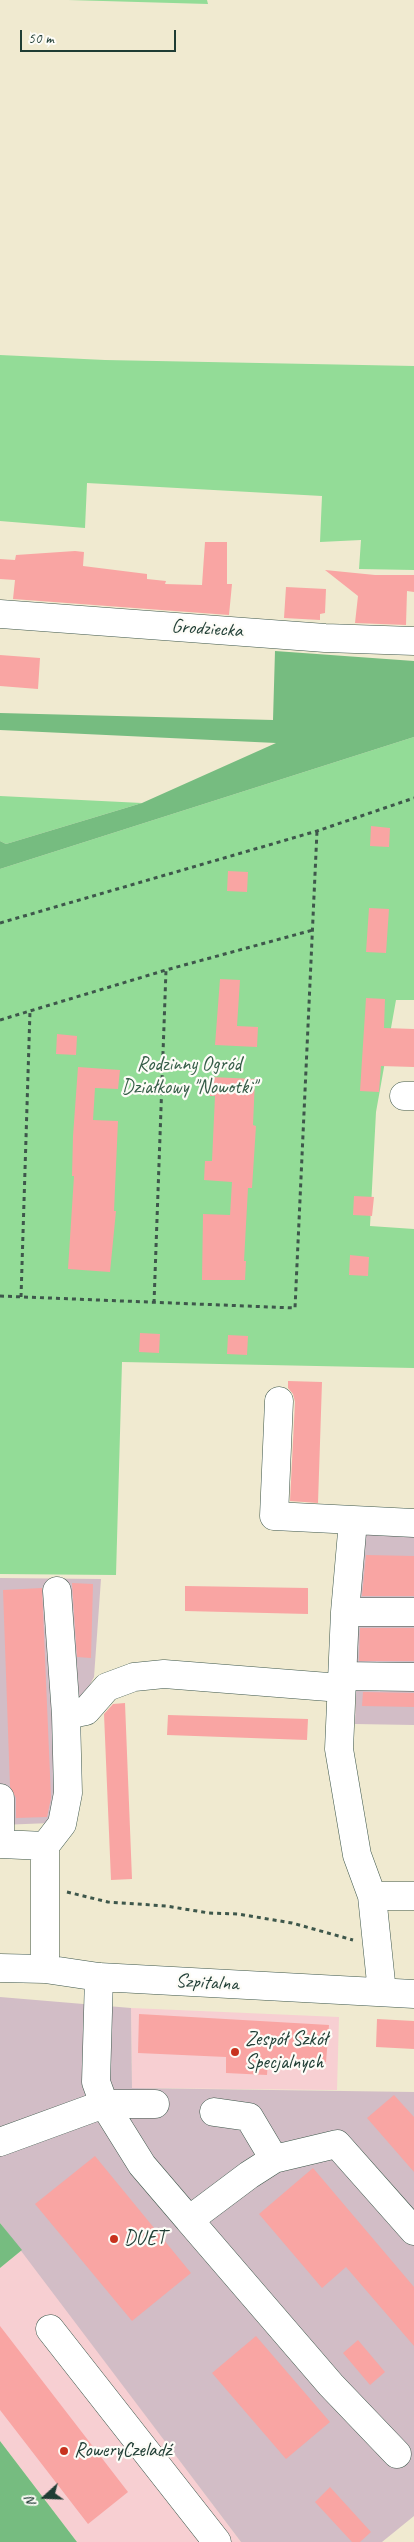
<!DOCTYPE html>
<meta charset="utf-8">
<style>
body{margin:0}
#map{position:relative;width:414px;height:2542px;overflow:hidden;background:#f0ead0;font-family:Caveat,sans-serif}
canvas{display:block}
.north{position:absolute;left:20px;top:2472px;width:50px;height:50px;-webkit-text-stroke:4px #fdfcf7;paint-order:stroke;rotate:250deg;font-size:14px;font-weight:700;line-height:20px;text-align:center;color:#1f3d34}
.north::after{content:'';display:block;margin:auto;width:18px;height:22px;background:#1f3d34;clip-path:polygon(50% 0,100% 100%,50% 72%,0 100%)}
.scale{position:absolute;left:20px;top:30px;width:156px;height:22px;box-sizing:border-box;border:2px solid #1f3d34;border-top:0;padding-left:6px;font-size:15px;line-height:18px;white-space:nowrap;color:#1f3d34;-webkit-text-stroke:4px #fdfcf7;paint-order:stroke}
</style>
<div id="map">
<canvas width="414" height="2542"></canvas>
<div class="north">N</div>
<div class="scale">50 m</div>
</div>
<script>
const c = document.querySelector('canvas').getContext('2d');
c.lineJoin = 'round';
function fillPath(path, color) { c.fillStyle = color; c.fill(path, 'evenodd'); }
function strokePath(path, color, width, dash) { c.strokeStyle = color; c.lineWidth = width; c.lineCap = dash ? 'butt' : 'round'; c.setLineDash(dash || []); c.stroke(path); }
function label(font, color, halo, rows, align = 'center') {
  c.font = font + ' Caveat,sans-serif'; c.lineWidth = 4.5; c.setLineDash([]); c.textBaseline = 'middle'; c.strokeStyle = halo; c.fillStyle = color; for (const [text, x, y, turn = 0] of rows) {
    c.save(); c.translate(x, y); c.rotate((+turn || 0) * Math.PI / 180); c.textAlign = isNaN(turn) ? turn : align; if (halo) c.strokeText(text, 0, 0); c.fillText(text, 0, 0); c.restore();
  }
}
fillPath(new Path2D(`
 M 131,2008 L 339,2017 L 337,2090 L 132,2088 Z
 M 22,2250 L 241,2542 L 77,2542 L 0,2441 L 0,2268 Z`), '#f7cfd2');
fillPath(new Path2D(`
 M 344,1512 L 414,1514 L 414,1725 L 355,1724 L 356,1685 Z
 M 0,1578 L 101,1579 L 94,1677 L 60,1742 L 51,1823 L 0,1825 Z
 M 0,1997 L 131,2008 L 132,2088 L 414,2092 L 414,2516 L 382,2542 L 241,2542 L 0,2223 Z`), '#d2bdc6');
fillPath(new Path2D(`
 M 68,0 L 207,0 L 208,4 Z
 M 0,355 L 105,360 L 414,366 L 414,570 L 359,569 L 361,540 L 320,542 L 322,496 L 87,483 L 85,528 L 0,521 Z
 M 414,737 L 414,1000 L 396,1000 L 376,1112 L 370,1226 L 414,1229 L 414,1368 L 122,1362 L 116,1575 L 0,1574 L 0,869 Z
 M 0,796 L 142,803 L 6,844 L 0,841 Z`), '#93dc97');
fillPath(new Path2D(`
 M 275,651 L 414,661 L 414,737 L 0,869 L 0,841 L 6,844 L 142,803 L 276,743 L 0,730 L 0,713 L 273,720 Z
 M 0,2223 L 22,2250 L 0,2268 Z
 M 0,2441 L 77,2542 L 0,2542 Z`), '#76bc80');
fillPath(new Path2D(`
 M 205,542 L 227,542 L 227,584 L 232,584 L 229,615 L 13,599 L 15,580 L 0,579 L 0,559 L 15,560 L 16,555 L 75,551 L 84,552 L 83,566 L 147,574 L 147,579 L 166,581 L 165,584 L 202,585 Z
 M 325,570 L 375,575 L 414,575 L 414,592 L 407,591 L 406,625 L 355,623 L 358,596 Z
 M 286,587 L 326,589 L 325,613 L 320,614 L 320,620 L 284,618 Z
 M 0,655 L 40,658 L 38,689 L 0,686 Z
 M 371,826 L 390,828 L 389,847 L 370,846 Z
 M 228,871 L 248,872 L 247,892 L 227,891 Z
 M 369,908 L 389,909 L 386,953 L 366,952 Z
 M 220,979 L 240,980 L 237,1026 L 258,1027 L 257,1047 L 215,1045 Z
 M 366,998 L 385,999 L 384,1028 L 414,1029 L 414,1067 L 381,1066 L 379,1092 L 360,1091 Z
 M 57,1034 L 77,1036 L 76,1055 L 56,1054 Z
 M 78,1067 L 120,1070 L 118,1089 L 95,1088 L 93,1120 L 118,1121 L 114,1211 L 116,1211 L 110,1272 L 68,1269 L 74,1176 L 72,1176 L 73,1136 Z
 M 211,1077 L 255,1079 L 253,1125 L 256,1126 L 252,1188 L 248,1188 L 244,1261 L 246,1261 L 245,1280 L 202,1280 L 203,1214 L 230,1215 L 232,1182 L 204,1180 L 205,1161 L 212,1161 L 215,1096 L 210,1096 Z
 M 354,1196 L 374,1197 L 372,1216 L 353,1215 Z
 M 350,1255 L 369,1257 L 368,1276 L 349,1275 Z
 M 140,1333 L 160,1334 L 159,1353 L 139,1352 Z
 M 228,1335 L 248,1336 L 247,1355 L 227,1354 Z
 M 288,1381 L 322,1382 L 318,1503 L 290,1501 L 295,1402 L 293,1394 L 288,1388 Z
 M 366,1555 L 414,1556 L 414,1596 L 362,1596 Z
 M 72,1583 L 93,1584 L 91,1658 L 77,1657 Z
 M 185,1586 L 308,1588 L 308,1614 L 185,1611 Z
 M 42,1588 L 51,1798 L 47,1817 L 16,1818 L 16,1798 L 10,1787 L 3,1590 Z
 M 360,1628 L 414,1628 L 414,1661 L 359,1661 Z
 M 363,1692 L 414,1693 L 414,1707 L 362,1706 Z
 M 125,1703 L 132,1879 L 111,1880 L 104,1714 L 113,1704 Z
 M 168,1715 L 308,1719 L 307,1740 L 167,1735 Z
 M 139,2014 L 329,2025 L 326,2062 L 268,2059 L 267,2075 L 226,2073 L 226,2057 L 138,2053 Z
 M 377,2019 L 414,2021 L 414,2049 L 376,2047 Z
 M 394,2095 L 414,2117 L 414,2172 L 367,2118 Z
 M 95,2156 L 191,2273 L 132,2321 L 35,2204 Z
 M 313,2168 L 414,2287 L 414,2346 L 346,2267 L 322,2288 L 259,2214 Z
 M 0,2326 L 128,2492 L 88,2524 L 0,2410 Z
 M 256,2336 L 330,2422 L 286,2459 L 212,2373 Z
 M 358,2340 L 385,2372 L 370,2385 L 343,2353 Z
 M 330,2487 L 371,2532 L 360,2542 L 352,2542 L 315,2502 Z`), '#f9a5a3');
const minor = new Path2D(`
 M 0,614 L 325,638 L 414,641
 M 404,1096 L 414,1096
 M 279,1401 L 274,1516 L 414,1523
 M 353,1521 L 345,1612 L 339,1749 L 357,1855 L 372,1896 L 382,1992
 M 345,1612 L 414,1612
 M 342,1676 L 414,1677
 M 66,1715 L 86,1711 L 107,1687 L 134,1677 L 164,1674 L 341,1688
 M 0,1798 L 0,1844
 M 1,1844 L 45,1846 L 62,1824 L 68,1793 L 66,1715 L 57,1591
 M 372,1896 L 414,1896
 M 0,1968 L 45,1969 L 99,1977 L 414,1994
 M 45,1969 L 45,1846
 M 99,1977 L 96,2082 L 104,2104 L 155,2104
 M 214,2112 L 249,2117 L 274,2159
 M 0,2142 L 104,2104 L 142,2165 L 189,2220
 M 50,2329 L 217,2542
 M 397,2454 L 331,2385 L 189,2220 L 249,2175 L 274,2159 L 337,2144 L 414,2231`);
strokePath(minor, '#3e574b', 29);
strokePath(new Path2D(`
 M 0,923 L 317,831 L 414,798
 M 0,1020 L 166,970
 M 0,1296 L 295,1308 L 317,831
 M 21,1297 L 30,1011
 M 154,1303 L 166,970 L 313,930
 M 67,1892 L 108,1902 L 166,1906 L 209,1913 L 238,1914 L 292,1923 L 353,1940`), '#3e574b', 3, [4, 4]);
strokePath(minor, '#fff', 28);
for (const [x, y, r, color] of [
 [235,2052,5,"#c8321e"],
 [114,2239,5,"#c8321e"],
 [64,2451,5,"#c8321e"]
]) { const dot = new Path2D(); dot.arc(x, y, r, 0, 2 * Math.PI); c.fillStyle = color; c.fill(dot); strokePath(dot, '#fdfcf7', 2); }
label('20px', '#1f3d34', '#fdfcf7', [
 ["Grodziecka",207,629,4],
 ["Szpitalna",207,1983,3]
]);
label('20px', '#365d48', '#fdfcf7', [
 ["Rodzinny Ogród",189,1065],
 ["Działkowy \"Nowotki\"",189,1088]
]);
label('20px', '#1f3d34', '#fdfcf7', [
 ["Zespół Szkół",245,2040],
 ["Specjalnych",245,2063],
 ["DUET",124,2239],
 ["RoweryCzeladź",74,2451]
], 'left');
</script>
